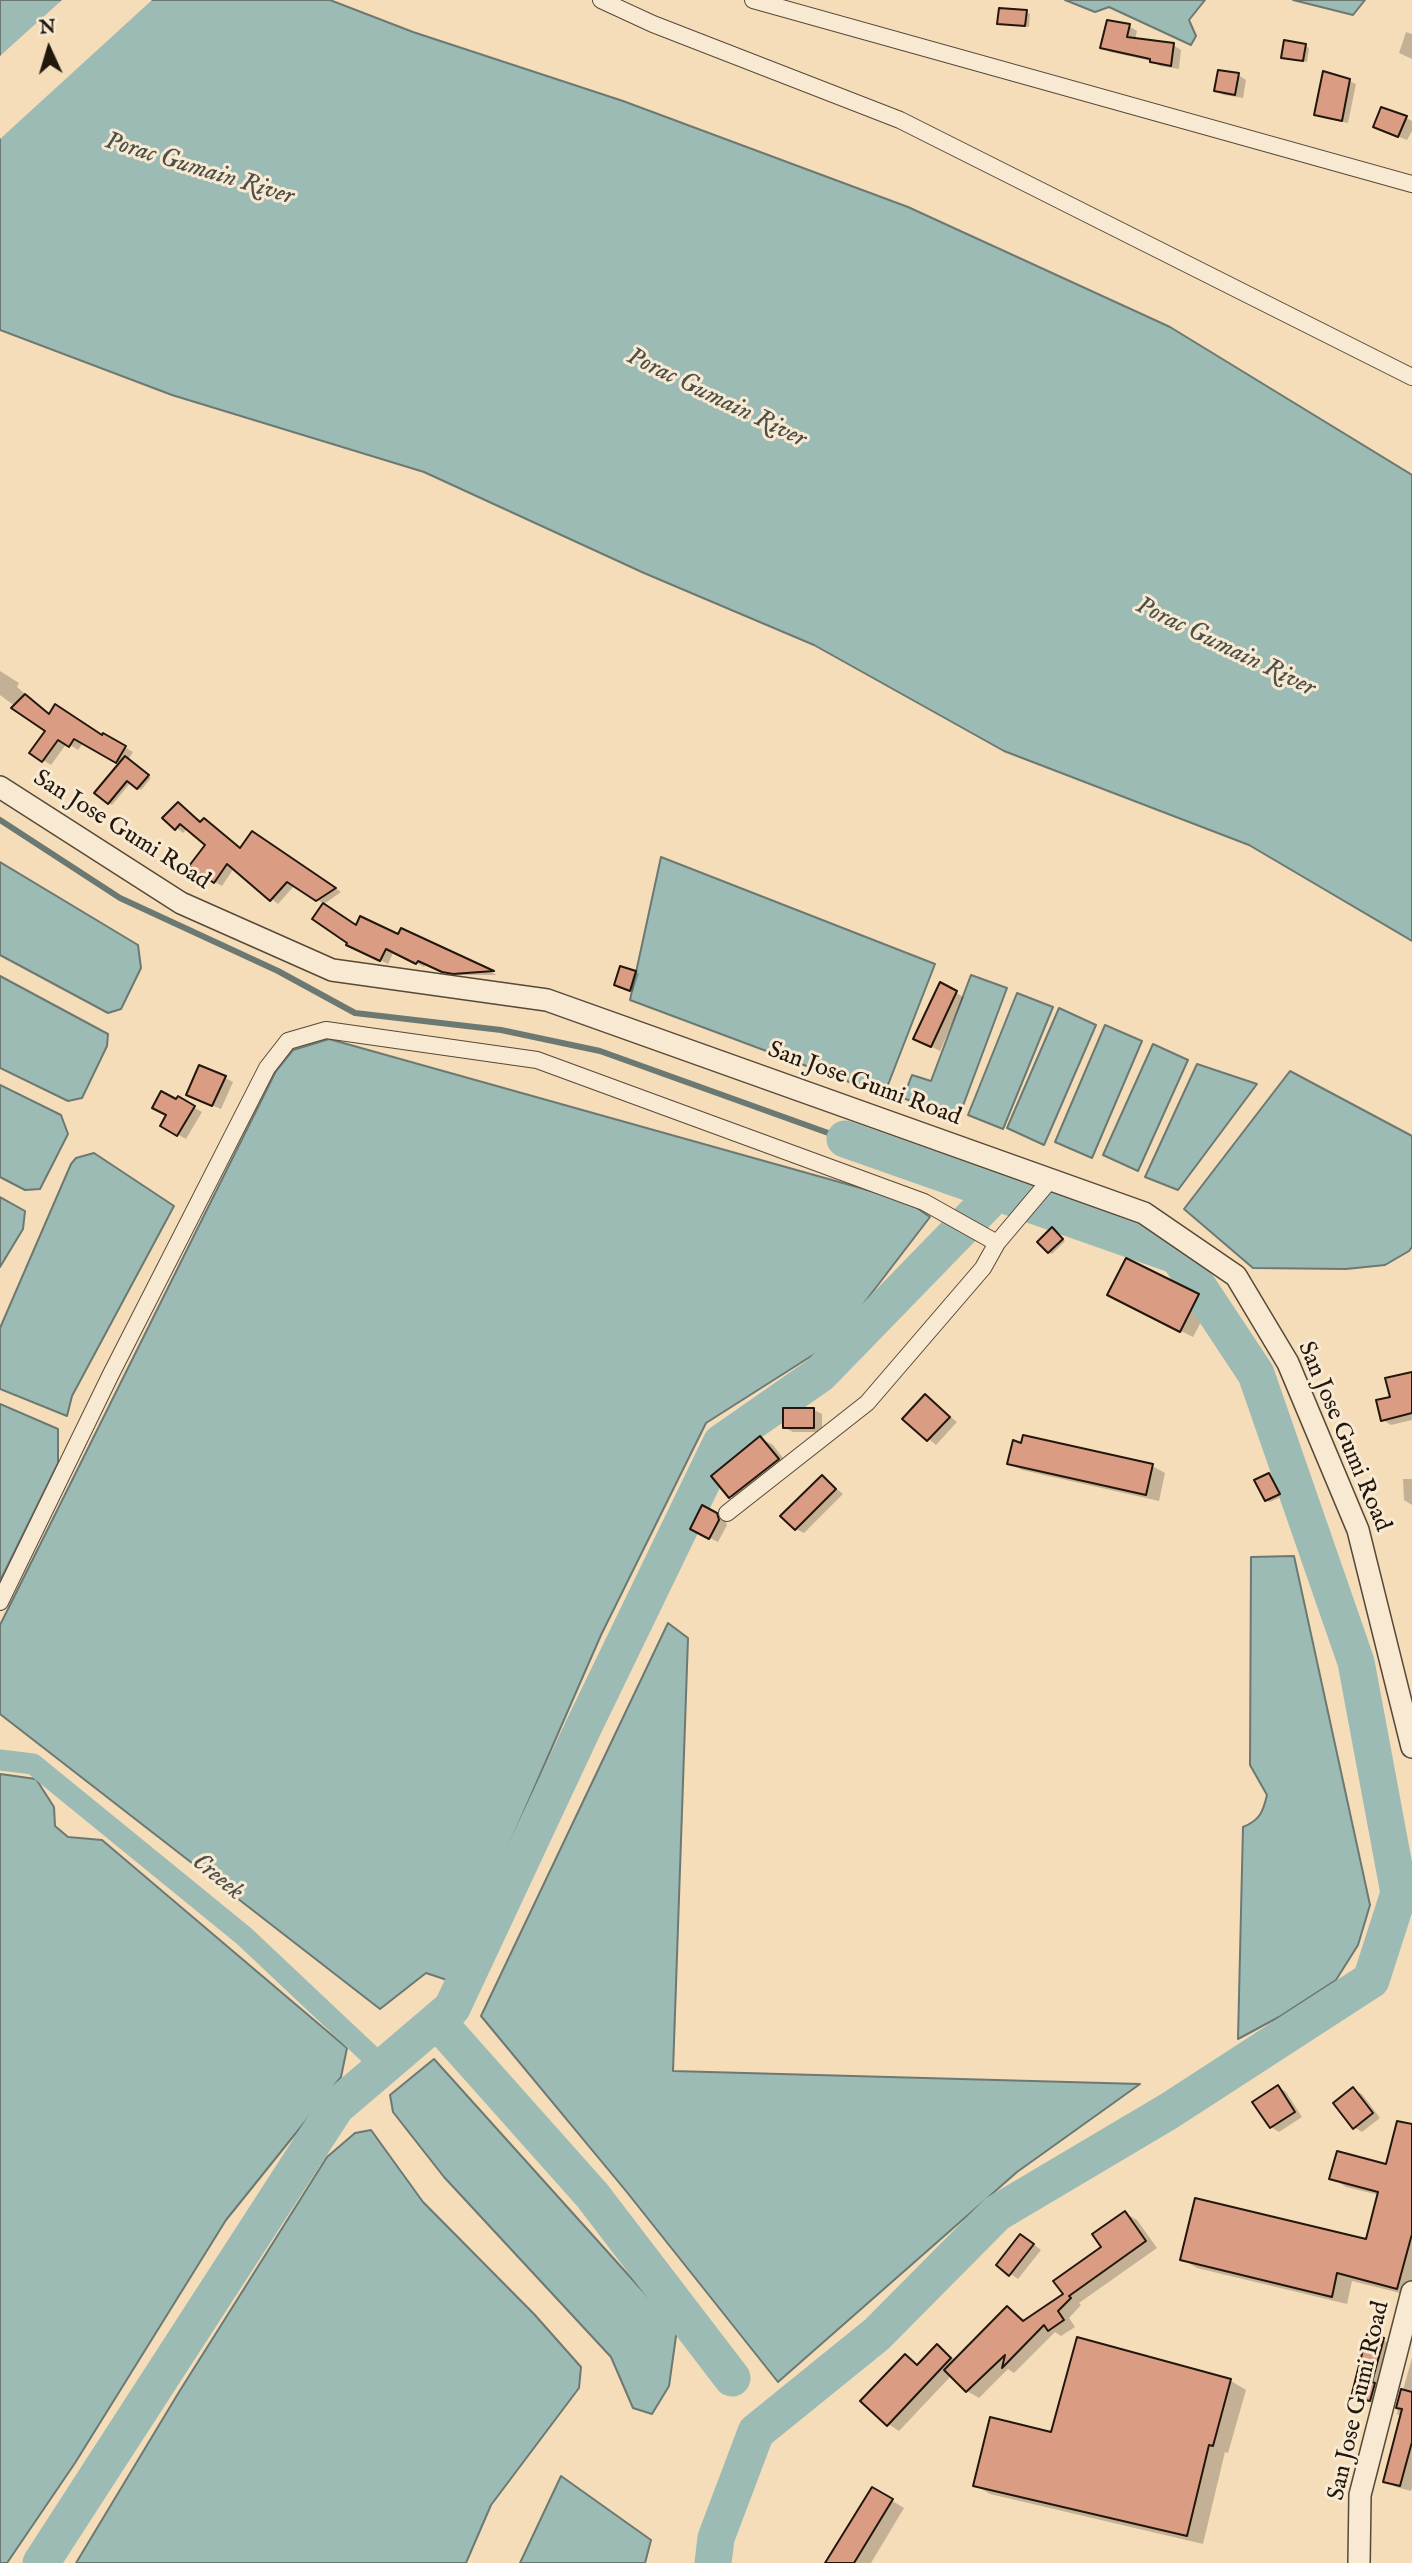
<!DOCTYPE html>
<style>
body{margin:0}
#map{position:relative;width:1412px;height:2563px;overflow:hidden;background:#f5ddb9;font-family:"IM FELL English",serif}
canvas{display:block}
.north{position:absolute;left:14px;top:14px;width:70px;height:70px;-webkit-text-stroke:5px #f8e9d2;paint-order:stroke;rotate:356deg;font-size:19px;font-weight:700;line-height:28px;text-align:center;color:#22170d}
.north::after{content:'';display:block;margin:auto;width:24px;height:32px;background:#22170d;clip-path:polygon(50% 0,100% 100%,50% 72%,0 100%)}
</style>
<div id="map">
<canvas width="1412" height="2563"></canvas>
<div class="north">N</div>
</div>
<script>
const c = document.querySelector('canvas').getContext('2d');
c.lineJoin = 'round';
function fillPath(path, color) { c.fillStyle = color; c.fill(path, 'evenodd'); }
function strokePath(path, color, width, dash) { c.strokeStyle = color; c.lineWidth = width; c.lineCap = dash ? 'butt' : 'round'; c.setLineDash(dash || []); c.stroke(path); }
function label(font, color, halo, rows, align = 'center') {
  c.font = font + ' "IM FELL English",serif'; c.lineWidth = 6; c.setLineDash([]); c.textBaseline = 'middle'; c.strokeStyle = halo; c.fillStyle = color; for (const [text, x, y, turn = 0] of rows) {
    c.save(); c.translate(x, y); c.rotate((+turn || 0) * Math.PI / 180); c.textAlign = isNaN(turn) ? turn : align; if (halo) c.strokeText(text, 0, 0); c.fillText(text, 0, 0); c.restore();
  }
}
const water = new Path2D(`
 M 0,0 L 330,0 L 413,32 L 623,101 L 908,207 L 1170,327 L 1412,475 L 1412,941 L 1249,845 L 1004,751 L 814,645 L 644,573 L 424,472 L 172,395 L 0,330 Z
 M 1065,0 L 1205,0 L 1189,20 L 1196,36 L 1191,45 L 1109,7 L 1095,12 Z
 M 1293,0 L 1365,0 L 1353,15 Z
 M 661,857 L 935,964 L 884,1095 L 630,1000 Z
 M 0,862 L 138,945 L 141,968 L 121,1009 L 108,1013 L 0,955 Z
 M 971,975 L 1007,988 L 958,1119 L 903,1098 L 912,1075 L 931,1081 Z
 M 0,976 L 108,1034 L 107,1046 L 82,1098 L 68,1101 L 0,1068 Z
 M 1017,993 L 1053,1007 L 1003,1129 L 968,1115 Z
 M 1059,1008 L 1096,1025 L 1044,1145 L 1007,1128 Z
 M 1105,1025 L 1142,1041 L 1092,1158 L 1055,1142 Z
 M 329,1039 L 907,1201 L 930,1217 L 835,1341 L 706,1423 L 601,1635 L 450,1981 L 426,1973 L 380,2009 L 0,1714 L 0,1625 L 276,1071 L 293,1050 Z
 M 1153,1044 L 1188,1060 L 1138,1171 L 1103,1155 Z
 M 1197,1064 L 1257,1084 L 1178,1190 L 1145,1177 Z
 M 1290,1071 L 1412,1136 L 1412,1247 L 1409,1251 L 1385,1265 L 1346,1269 L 1253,1268 L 1184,1209 Z
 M 0,1085 L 61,1115 L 68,1134 L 40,1189 L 25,1190 L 0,1177 Z
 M 94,1153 L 174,1206 L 72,1396 L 67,1416 L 0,1389 L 0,1328 L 71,1164 L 76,1158 Z
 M 0,1197 L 25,1211 L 23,1229 L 0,1267 Z
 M 0,1404 L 58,1429 L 58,1463 L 0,1581 Z
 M 1294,1556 L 1370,1905 L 1358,1945 L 1336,1980 L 1279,2017 L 1238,2039 L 1243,1827 C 1260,1820 1263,1812 1267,1795 L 1250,1765 L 1251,1557 Z
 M 668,1623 L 688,1638 L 673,2071 L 1140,2084 L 1017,2172 L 778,2382 L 626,2191 L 481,2016 Z
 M 0,1774 L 36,1779 L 54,1807 L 55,1826 L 68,1837 L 102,1840 L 347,2048 L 341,2077 L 226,2220 L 75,2463 L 7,2563 L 0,2563 Z
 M 434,2059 L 677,2329 L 669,2386 L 652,2414 L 633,2408 L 611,2357 L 444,2177 L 393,2112 L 390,2095 Z
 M 371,2130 L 423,2202 L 534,2314 L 581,2367 L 579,2388 L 491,2505 L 466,2563 L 76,2563 L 179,2392 L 327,2157 L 355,2133 Z
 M 561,2476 L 651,2540 L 645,2563 L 520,2563 Z`);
fillPath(water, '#9dbbb5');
strokePath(water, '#6c7972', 2);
fillPath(new Path2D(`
 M 62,0 L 152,0 L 0,139 L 0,56 Z`), '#f5ddb9');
fillPath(new Path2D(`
 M 1026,12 L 1030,14 L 1029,27 L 999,23 Z
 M 1129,26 L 1137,31 L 1135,40 L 1173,45 L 1181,50 L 1179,69 L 1160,66 L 1152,61 L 1110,52 L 1102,47 Z
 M 1406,32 L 1412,34 L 1412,59 L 1399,53 Z
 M 1305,46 L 1309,48 L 1307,62 L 1286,59 Z
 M 1238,75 L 1246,80 L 1243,98 L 1224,95 L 1216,91 Z
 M 1349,81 L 1356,84 L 1348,123 L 1323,118 L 1316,114 Z
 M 1406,118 L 1412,121 L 1412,131 L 1407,140 L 1375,127 Z
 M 0,671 L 19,683 L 17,687 L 50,715 L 103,737 L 104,735 L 133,752 L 128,760 L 151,778 L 141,790 L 131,782 L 112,805 L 109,803 L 121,764 L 83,743 L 78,750 L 67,743 L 51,765 L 32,753 L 47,730 L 0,695 Z
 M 178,804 L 241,850 L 259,837 L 341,892 L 324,904 L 295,885 L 278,904 L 234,868 L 222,886 L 215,882 L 207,844 L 188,828 L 183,833 L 165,818 Z
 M 357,927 L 399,936 L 402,930 L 497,975 L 451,975 L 426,963 L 424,967 L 394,951 L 388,964 L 356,948 Z
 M 636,972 L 639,974 L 633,991 L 619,986 Z
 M 940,985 L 964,997 L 940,1051 L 924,1043 Z
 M 225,1078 L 233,1082 L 221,1109 L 196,1099 Z
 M 178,1099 L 202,1112 L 186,1139 L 162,1126 Z
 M 1055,1232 L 1065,1241 L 1052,1254 L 1049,1252 Z
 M 1198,1296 L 1211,1303 L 1193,1337 L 1122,1302 Z
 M 1412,1390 L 1412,1420 L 1391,1425 L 1383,1420 L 1392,1398 Z
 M 925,1396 L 957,1422 L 936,1445 L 904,1419 Z
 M 814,1410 L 822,1414 L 822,1432 L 793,1432 L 784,1427 Z
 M 760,1438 L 773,1445 L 790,1467 L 743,1504 L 731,1496 Z
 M 1009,1463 L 1152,1466 L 1165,1473 L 1159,1501 L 1022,1470 Z
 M 1269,1475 L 1273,1477 L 1283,1496 L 1270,1502 L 1266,1500 Z
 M 822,1477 L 843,1494 L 804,1533 L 796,1529 Z
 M 1403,1479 L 1412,1479 L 1412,1505 L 1404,1500 Z
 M 702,1507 L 725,1519 L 727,1525 L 718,1542 L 700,1533 Z
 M 1278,2087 L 1286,2092 L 1302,2117 L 1279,2132 L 1271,2127 Z
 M 1354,2090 L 1362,2094 L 1380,2118 L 1362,2132 L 1354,2127 Z
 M 1412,2126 L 1412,2296 L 1352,2281 L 1347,2304 L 1197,2268 L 1182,2259 L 1367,2241 L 1379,2195 L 1346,2187 L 1332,2178 L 1387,2166 Z
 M 1125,2213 L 1137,2220 L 1157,2248 L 1079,2303 L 1081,2305 L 1069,2318 L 1075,2327 L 1061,2336 L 1055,2332 L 1014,2373 L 1008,2369 L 979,2398 L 967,2391 L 951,2376 L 899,2431 L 888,2424 L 905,2356 L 919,2365 L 937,2346 L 956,2360 L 1008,2308 L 1026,2321 L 1066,2295 L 1103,2247 Z
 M 1029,2241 L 1041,2250 L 1018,2279 L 998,2265 Z
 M 1079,2339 L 1231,2381 L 1246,2390 L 1228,2453 L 1225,2452 L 1203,2544 L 990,2494 L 975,2485 L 1052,2434 Z
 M 1383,2340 L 1389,2343 L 1377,2404 L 1360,2399 L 1353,2396 Z
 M 1412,2358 L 1412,2488 L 1411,2491 L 1396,2487 L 1385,2481 L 1402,2417 L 1397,2414 L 1398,2408 Z
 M 873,2489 L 904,2508 L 871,2563 L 827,2563 Z`), '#0003');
strokePath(new Path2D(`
 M 0,820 L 120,898 L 278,971 L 355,1013 L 501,1030 L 600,1051 L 845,1139`), '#6c7972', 6);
strokePath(new Path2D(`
 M 0,1760 L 33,1764 L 244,1936 L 383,2067`), '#9dbbb5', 21);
strokePath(new Path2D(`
 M 437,2021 L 592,2195 L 732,2378
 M 41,2563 L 336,2107 L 452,2008 L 584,1726 L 721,1443 L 820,1374 L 996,1193
 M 713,2563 L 716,2538 L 756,2432 L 877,2334 L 997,2213 L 1169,2111 L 1371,1980 L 1399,1893 L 1356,1662 L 1256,1374 L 1178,1256 L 845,1139`), '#9dbbb5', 37);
const building = new Path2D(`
 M 999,8 L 1027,10 L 1025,26 L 997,24 Z
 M 1107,20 L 1130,24 L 1127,37 L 1174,43 L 1171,66 L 1150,62 L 1150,59 L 1100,48 Z
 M 1284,40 L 1306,44 L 1303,61 L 1281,58 Z
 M 1218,70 L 1239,73 L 1235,95 L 1214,91 Z
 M 1323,71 L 1350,79 L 1342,121 L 1314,115 Z
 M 1381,107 L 1407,116 L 1398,137 L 1373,127 Z
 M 25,694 L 49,714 L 55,704 L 102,735 L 103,733 L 126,746 L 116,763 L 74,739 L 69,747 L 58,740 L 42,762 L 29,753 L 45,731 L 11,708 Z
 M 125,756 L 149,775 L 137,789 L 127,781 L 108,804 L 94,793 Z
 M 178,802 L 200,822 L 204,818 L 240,848 L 252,831 L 336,888 L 316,901 L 287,882 L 270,901 L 227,864 L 214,883 L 189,866 L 205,845 L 180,824 L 175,830 L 162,818 Z
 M 323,903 L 356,925 L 360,916 L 398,934 L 401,928 L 494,971 L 453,974 L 442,972 L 418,961 L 416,964 L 386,949 L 380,961 L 346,945 L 347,943 L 312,919 Z
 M 620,966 L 636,971 L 630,991 L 614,985 Z
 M 940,982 L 957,991 L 931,1047 L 913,1039 Z
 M 199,1065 L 226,1076 L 212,1106 L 186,1095 Z
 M 161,1091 L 176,1099 L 178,1096 L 195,1106 L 177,1136 L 160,1126 L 166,1115 L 152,1108 Z
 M 1052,1227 L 1063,1239 L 1048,1253 L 1037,1242 Z
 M 1126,1258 L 1199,1294 L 1180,1332 L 1107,1295 Z
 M 1412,1372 L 1412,1413 L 1381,1421 L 1376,1400 L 1390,1397 L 1385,1378 Z
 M 925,1394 L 950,1417 L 927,1441 L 902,1419 Z
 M 783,1408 L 814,1408 L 814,1428 L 783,1428 Z
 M 1023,1435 L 1153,1464 L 1146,1495 L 1007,1464 L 1013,1440 L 1021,1443 Z
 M 760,1436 L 779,1459 L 729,1498 L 711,1476 Z
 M 1269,1473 L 1280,1494 L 1265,1501 L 1254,1480 Z
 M 822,1475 L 836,1489 L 795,1530 L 780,1516 Z
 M 702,1505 L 717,1513 L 719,1520 L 709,1539 L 690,1529 Z
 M 1278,2085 L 1295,2112 L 1270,2128 L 1252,2102 Z
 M 1353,2087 L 1373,2113 L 1353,2129 L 1333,2103 Z
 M 1397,2121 L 1412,2124 L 1412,2234 L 1397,2289 L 1337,2273 L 1332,2297 L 1180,2260 L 1195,2198 L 1366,2239 L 1378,2192 L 1329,2179 L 1337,2151 L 1386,2164 Z
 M 1125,2211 L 1146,2241 L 1069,2296 L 1071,2298 L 1058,2311 L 1064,2320 L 1048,2331 L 1044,2325 L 1002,2368 L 1005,2355 L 966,2392 L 944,2370 L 1007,2306 L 1023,2321 L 1063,2294 L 1053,2281 L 1101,2247 L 1092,2234 Z
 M 1020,2234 L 1034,2244 L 1009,2276 L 996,2265 Z
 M 1367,2334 L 1384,2338 L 1372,2382 L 1375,2383 L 1370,2401 L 1351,2397 Z
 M 1077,2337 L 1231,2379 L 1213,2446 L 1209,2445 L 1187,2536 L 973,2486 L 990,2417 L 1051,2432 Z
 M 937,2344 L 951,2358 L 887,2426 L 860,2401 L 905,2354 L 917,2365 Z
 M 1401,2389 L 1412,2392 L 1412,2442 L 1400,2486 L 1383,2482 L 1402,2409 L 1396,2408 Z
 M 872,2487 L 893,2499 L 854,2563 L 825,2563 Z`);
fillPath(building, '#da9d84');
strokePath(building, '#22170d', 2);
const minor = new Path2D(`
 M 601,0 L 653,24 L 900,120 L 1412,377
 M 753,0 L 1412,184
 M 727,1513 L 867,1403 L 983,1268 L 997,1243 L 1051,1179
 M 0,1602 L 111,1374 L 267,1068 L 288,1041 L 326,1030 L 537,1060 L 924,1202 L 997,1243`);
const tertiary = new Path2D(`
 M 0,787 L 181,903 L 332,970 L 547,1000 L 1144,1213 L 1236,1276 L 1288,1363 L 1358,1530 L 1412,1747
 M 1359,2563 L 1360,2495 L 1412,2292`);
strokePath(minor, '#574838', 18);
strokePath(tertiary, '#574838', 24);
strokePath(minor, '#f8e9d2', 16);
strokePath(tertiary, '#f8e9d2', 21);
label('24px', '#22170d', '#f8e9d2', [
 ["San Jose Gumi Road",121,831,32],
 ["San Jose Gumi Road",864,1085,20],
 ["San Jose Gumi Road",1343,1437,67],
 ["San Jose Gumi Road",1360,2401,-77]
]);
label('italic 26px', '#4d5048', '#f8e9d2', [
 ["Porac Gumain River",199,170,17],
 ["Porac Gumain River",716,399,26],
 ["Porac Gumain River",1225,648,26],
 ["Creeek",217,1878,39]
]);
</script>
